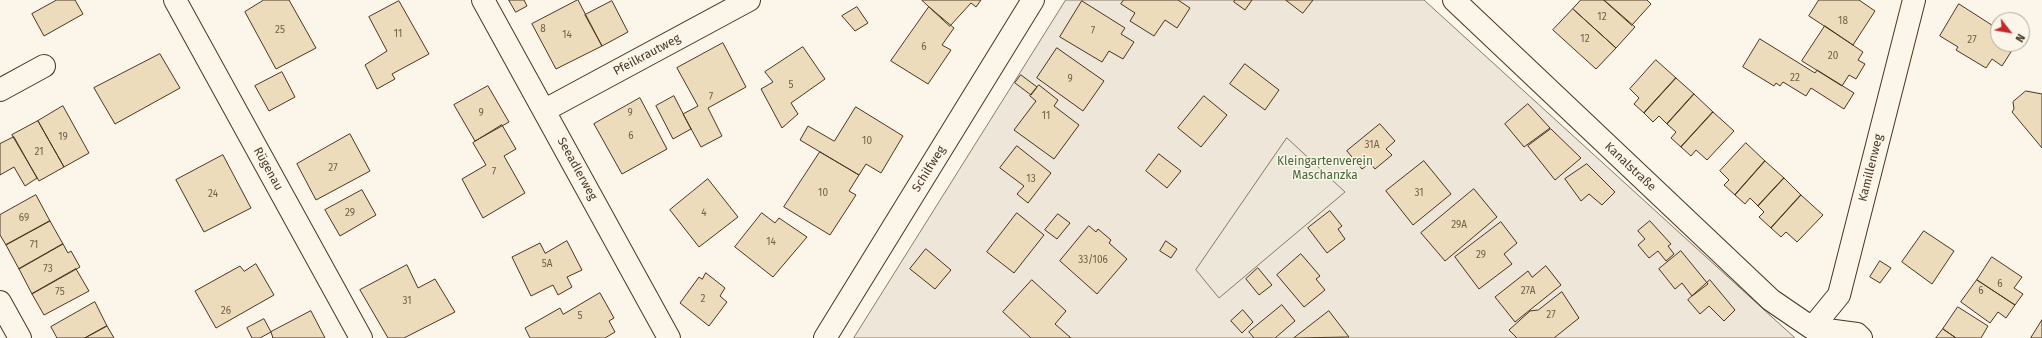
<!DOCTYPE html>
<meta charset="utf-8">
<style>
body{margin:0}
#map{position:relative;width:2042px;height:338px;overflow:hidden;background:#fbf6e9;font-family:"Fira Sans",sans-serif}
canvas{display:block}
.north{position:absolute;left:1990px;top:12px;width:40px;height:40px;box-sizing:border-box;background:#fbf6e9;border:1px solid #b4a999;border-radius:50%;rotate:121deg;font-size:11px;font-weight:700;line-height:16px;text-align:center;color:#4a3520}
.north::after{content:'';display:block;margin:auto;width:14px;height:18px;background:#c62828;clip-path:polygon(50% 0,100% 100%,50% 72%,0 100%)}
</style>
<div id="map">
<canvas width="2042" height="338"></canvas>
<div class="north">N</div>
</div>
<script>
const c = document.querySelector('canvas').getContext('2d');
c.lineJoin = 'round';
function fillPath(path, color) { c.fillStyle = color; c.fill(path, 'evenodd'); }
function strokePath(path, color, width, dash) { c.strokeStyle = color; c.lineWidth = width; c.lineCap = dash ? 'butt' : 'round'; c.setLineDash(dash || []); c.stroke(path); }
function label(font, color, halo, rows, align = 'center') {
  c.font = font + ' "Fira Sans",sans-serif'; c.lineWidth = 3; c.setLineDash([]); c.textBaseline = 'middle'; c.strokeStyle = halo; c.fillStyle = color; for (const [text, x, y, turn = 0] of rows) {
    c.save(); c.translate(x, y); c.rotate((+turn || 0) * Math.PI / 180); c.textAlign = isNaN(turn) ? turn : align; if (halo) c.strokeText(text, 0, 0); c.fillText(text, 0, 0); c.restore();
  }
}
const green = new Path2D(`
 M 1066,0 L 1424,0 L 1795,338 L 854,338 Z`);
fillPath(green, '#ede6d9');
strokePath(green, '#887966', 1);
const parking = new Path2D(`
 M 1287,138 L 1345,192 L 1219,298 L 1196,270 Z`);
fillPath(parking, '#ede7d9');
strokePath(parking, '#887966', 1);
const building = new Path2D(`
 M 57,0 L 75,0 L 83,14 L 44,36 L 32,14 Z
 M 264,0 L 289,0 L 316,48 L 276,69 L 245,12 Z
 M 509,0 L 524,0 L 527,6 L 516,12 Z
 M 578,0 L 602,46 L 556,69 L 532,24 Z
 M 922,0 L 981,0 L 976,7 L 971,3 L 950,26 Z
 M 1124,0 L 1178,0 L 1190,8 L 1177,28 L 1165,20 L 1154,36 L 1130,21 L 1135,13 L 1121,4 Z
 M 1235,0 L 1252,0 L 1245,10 L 1234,2 Z
 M 1286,0 L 1313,0 L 1303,13 Z
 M 1581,0 L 1604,0 L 1635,27 L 1616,48 L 1573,9 Z
 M 1604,0 L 1647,0 L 1651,4 L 1632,25 Z
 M 1819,0 L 1859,0 L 1875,11 L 1853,45 L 1809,16 Z
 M 399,1 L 429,54 L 392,74 L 395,79 L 377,89 L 365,65 L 387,51 L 369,17 Z
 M 612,1 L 628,32 L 602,46 L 585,15 Z
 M 1082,1 L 1125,28 L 1121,34 L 1134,42 L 1123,59 L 1109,51 L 1102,62 L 1060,37 Z
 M 1959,4 L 1998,29 L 1998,44 L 2016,44 L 2002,66 L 1992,59 L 1986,68 L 1956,50 L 1958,47 L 1940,36 Z
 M 857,7 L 868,23 L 855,31 L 842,16 Z
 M 929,7 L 954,28 L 942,45 L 951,50 L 928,84 L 891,61 Z
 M 1573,9 L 1616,48 L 1596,69 L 1553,30 Z
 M 1825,26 L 1863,52 L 1858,60 L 1865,64 L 1856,79 L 1849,75 L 1842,86 L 1802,61 Z
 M 1760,39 L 1815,73 L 1817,70 L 1854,93 L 1844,109 L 1811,88 L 1806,96 L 1783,82 L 1780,86 L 1776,83 L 1774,86 L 1743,67 Z
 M 723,43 L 746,87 L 708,108 L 722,136 L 701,147 L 683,114 L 698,106 L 677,68 Z
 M 803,47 L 825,79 L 791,103 L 798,114 L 782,128 L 761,89 L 773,82 L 765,72 Z
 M 1057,48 L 1104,81 L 1083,111 L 1037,78 Z
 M 160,54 L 180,88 L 115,124 L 94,88 Z
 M 1656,60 L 1676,78 L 1644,113 L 1634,104 L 1639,98 L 1630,89 Z
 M 1245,64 L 1279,90 L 1265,110 L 1230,84 Z
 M 282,72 L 295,97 L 269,111 L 255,86 Z
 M 1021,75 L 1037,87 L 1031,95 L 1015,83 Z
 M 1676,78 L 1694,94 L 1667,124 L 1659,116 L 1653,122 L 1644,113 Z
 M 1039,85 L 1058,100 L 1054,106 L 1079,125 L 1054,159 L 1014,130 L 1036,101 L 1030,96 Z
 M 488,86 L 509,122 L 475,141 L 454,105 Z
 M 2026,91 L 2042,94 L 2042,148 L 2012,112 L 2014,109 L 2013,102 Z
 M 1694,94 L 1713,112 L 1681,147 L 1671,138 L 1676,132 L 1667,124 Z
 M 674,96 L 691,129 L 673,139 L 656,106 Z
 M 1204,96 L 1227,115 L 1201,147 L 1178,128 Z
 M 640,98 L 667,149 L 622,174 L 594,124 Z
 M 1528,104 L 1550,128 L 1524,147 L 1505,124 Z
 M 63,106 L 89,153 L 64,167 L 38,121 Z
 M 856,107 L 903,136 L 881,173 L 866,164 L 859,175 L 800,140 L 808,126 L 834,141 Z
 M 1713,112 L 1734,131 L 1707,160 L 1696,150 L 1691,156 L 1681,147 Z
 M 38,121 L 64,167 L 39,181 L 12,135 Z
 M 1380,124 L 1395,141 L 1386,149 L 1392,155 L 1375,169 L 1370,163 L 1362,169 L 1347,151 Z
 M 502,125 L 516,149 L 504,156 L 525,193 L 483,218 L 462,179 L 486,165 L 473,143 Z
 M 1551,129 L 1581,158 L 1555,180 L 1528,146 Z
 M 350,134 L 370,171 L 316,200 L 297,164 Z
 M 14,137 L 37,178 L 25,186 L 14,167 L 0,175 L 0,144 Z
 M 1746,143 L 1765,161 L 1735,195 L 1724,185 L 1729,180 L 1720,171 Z
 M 1017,146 L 1051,173 L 1028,203 L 1017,194 L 1024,186 L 1000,168 Z
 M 820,152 L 859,175 L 849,191 L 856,195 L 830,235 L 784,207 Z
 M 1159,154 L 1181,171 L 1167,188 L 1146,171 Z
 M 223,155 L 251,208 L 204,232 L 176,180 Z
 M 1424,161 L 1451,194 L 1413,225 L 1386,191 Z
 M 1765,161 L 1784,178 L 1758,206 L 1750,198 L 1745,204 L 1735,195 Z
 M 1587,164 L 1615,192 L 1602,205 L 1589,194 L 1581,201 L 1565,179 Z
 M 1784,178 L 1801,195 L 1771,228 L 1759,217 L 1764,212 L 1758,206 Z
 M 708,179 L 738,217 L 699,247 L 670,210 Z
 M 1474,189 L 1497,217 L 1445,261 L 1421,233 Z
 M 362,190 L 376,215 L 340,236 L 325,210 Z
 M 36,195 L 50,221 L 6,245 L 0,235 L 0,215 Z
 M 1801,195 L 1823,215 L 1797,242 L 1786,232 L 1781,237 L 1771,228 Z
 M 1330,211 L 1342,226 L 1338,229 L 1345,239 L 1327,253 L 1308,228 Z
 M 762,213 L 775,223 L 779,218 L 807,237 L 773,277 L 735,247 Z
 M 1017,213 L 1044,235 L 1014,273 L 987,252 Z
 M 1058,214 L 1070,223 L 1057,239 L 1045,230 Z
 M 50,221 L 63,244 L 19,269 L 6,245 Z
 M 1650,221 L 1671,244 L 1668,246 L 1674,254 L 1666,261 L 1658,251 L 1649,258 L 1638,245 L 1645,239 L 1638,231 Z
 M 1501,222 L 1517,243 L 1504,254 L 1512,264 L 1479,289 L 1455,257 Z
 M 1089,226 L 1096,232 L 1098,229 L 1111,240 L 1109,243 L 1127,259 L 1097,294 L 1060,261 Z
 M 1924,231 L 1954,251 L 1932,284 L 1902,262 Z
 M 567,241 L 582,270 L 567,277 L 572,287 L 558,295 L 553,285 L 531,296 L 512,257 L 540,243 L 545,253 Z
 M 1166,241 L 1177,249 L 1171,258 L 1160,251 Z
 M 63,244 L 68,253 L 71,251 L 80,267 L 32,294 L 19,269 Z
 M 926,249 L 951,270 L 935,289 L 910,269 Z
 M 1681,251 L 1708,284 L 1692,296 L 1682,283 L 1675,289 L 1659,269 Z
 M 1301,254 L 1320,276 L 1316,279 L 1325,290 L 1304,307 L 1277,275 Z
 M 1992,257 L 2022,277 L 2014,288 L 2023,294 L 2015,305 L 1977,280 Z
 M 1880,261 L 1891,268 L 1880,283 L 1870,277 Z
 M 256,264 L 274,295 L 216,328 L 195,291 L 240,266 L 244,271 Z
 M 407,265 L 418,288 L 435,279 L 455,312 L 404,338 L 388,338 L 360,290 Z
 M 1546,266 L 1561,285 L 1515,322 L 1495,297 L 1528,271 L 1532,277 Z
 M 1258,268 L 1272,285 L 1259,295 L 1246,279 Z
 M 76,269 L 89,291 L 44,315 L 32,294 Z
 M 706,273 L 725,288 L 720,296 L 727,302 L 709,326 L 680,303 L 699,277 L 702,279 Z
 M 1032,280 L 1066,311 L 1055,324 L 1071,338 L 1031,338 L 1003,312 Z
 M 1710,280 L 1735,310 L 1724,321 L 1709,306 L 1700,314 L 1688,300 Z
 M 1977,280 L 2015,305 L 2006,318 L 1998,312 L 1990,323 L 1961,302 Z
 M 1562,292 L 1579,318 L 1554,338 L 1517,338 L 1509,330 L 1530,311 L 1538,310 Z
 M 600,293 L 614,318 L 609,321 L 615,332 L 605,338 L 530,338 L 525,328 L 560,308 L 563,314 Z
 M 95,302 L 107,326 L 85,338 L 57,338 L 51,327 Z
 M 1282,305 L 1295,321 L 1275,338 L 1254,338 L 1249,332 Z
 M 1958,307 L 1988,326 L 1981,338 L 1956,338 L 1943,329 Z
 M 1243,310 L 1253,322 L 1242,333 L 1231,321 Z
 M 311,311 L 325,338 L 273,338 L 271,332 Z
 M 1329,311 L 1349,337 L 1294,338 Z
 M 264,319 L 271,332 L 260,338 L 252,338 L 247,328 Z
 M 2042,320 L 2042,338 L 2031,338 Z
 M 107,326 L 114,338 L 85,338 Z
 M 1943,329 L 1956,338 L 1936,338 Z`);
fillPath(building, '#ecdcbc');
strokePath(building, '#4a3520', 1);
const street = new Path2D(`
 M 175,0 L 361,338
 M 483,0 L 669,338
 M 1454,0 L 1771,300 L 1812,328 L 1857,334 L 1861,338
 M 0,90 L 44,66
 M 545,110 L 749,0
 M 0,302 L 20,338
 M 1812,328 L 1839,295 L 1914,0
 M 825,338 L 1033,0`);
strokePath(street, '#4a3520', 24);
strokePath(street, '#fbf6e9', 22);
label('10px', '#725f47', null, [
 ["12",1602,17],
 ["18",1843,21],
 ["8",543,29],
 ["25",280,30],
 ["7",1093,31],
 ["11",398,34],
 ["14",567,35],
 ["12",1585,39],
 ["27",1972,40],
 ["6",924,47],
 ["20",1833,56],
 ["22",1795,78],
 ["9",1070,79],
 ["5",791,85],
 ["7",711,97],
 ["9",481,113],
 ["9",630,113],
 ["11",1046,116],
 ["6",631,136],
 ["19",63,137],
 ["10",867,141],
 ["31A",1372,145],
 ["21",39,152],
 ["27",333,168],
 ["7",494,172],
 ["13",1031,179],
 ["10",823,193],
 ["31",1419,193],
 ["24",213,194],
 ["29",350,213],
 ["4",704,213],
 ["69",24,218],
 ["29A",1459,225],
 ["14",771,242],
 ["71",34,245],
 ["29",1481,255],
 ["33/106",1093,260],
 ["5A",547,264],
 ["73",48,269],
 ["6",2000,284],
 ["27A",1528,291],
 ["6",1981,291],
 ["75",60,292],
 ["2",703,299],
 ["31",407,301],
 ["26",226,311],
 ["27",1551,315],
 ["5",580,316]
]);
label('12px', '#4a3520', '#fbf6e9', [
 ["Pfeilkrautweg",647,55,-28],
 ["Kanalstraße",1630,167,43],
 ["Kamillenweg",1871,168,-76],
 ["Rügenau",268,169,61],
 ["Seeadlerweg",577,169,61],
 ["Schilfweg",929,169,-58]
]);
label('12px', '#436837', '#fbf6e9', [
 ["Kleingartenverein",1325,162],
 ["Maschanzka",1325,176]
]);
</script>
